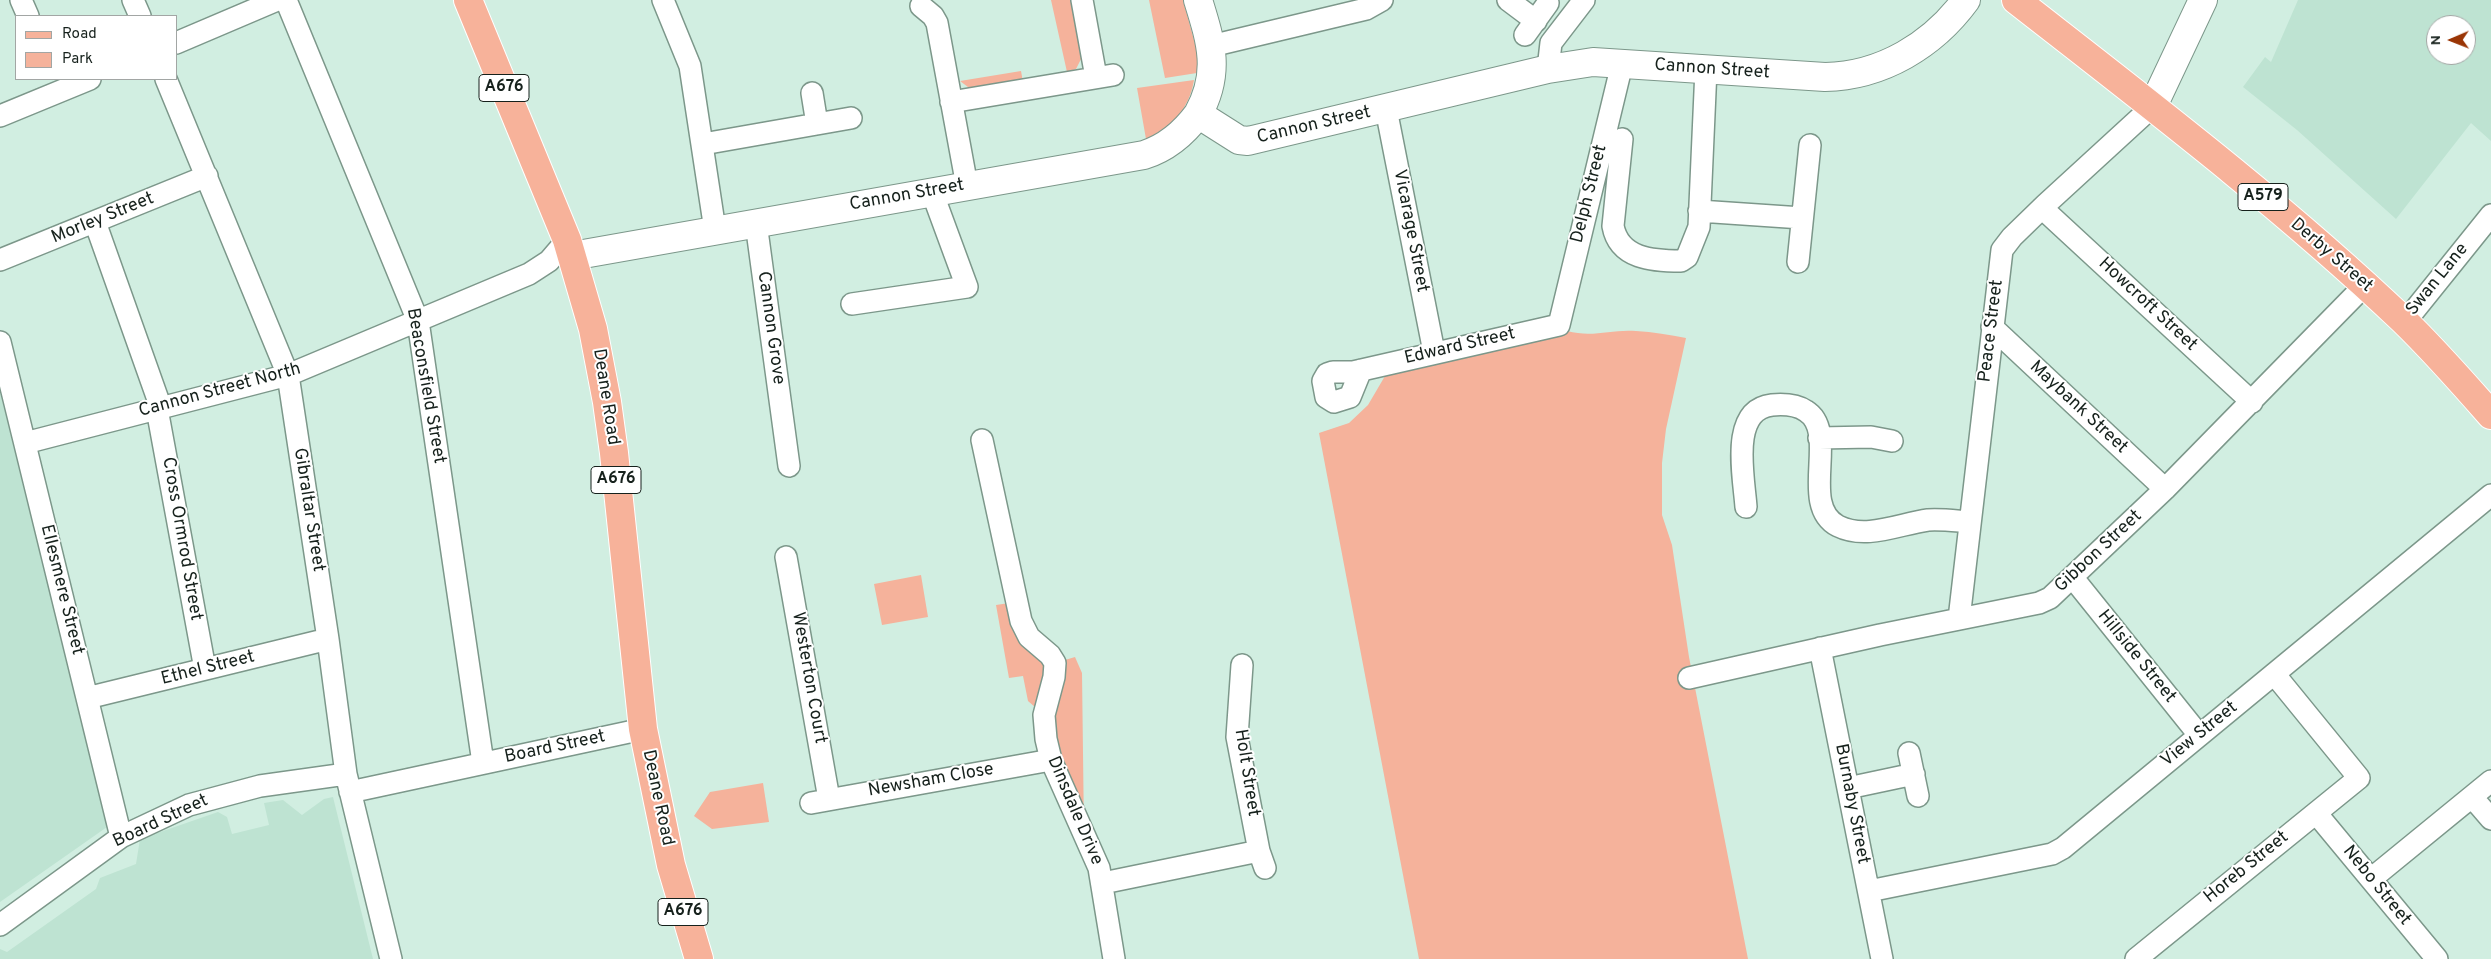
<!DOCTYPE html>
<style>
body{margin:0}
#map{position:relative;width:2491px;height:959px;overflow:hidden;background:#d1eee1;font-family:Overpass,sans-serif}
canvas{display:block}
.legend{position:absolute;left:15px;top:15px;width:162px;height:65px;box-sizing:border-box;background:#fff;border:1px solid #a2a6a4;margin:0;padding:6px 9px;list-style:none;font-size:15px;color:#16211c}
.legend li{display:flex;align-items:center;gap:10px;height:25px}
.legend b{width:25px;border:1px solid #a2a6a4}
.north{position:absolute;left:2426px;top:15px;width:50px;height:50px;box-sizing:border-box;background:#fff;border:1px solid #a2a6a4;border-radius:50%;rotate:269deg;font-size:14px;font-weight:700;line-height:20px;text-align:center;color:#16211c}
.north::after{content:'';display:block;margin:auto;width:18px;height:22px;background:#9a3505;clip-path:polygon(50% 0,100% 100%,50% 72%,0 100%)}
</style>
<div id="map">
<canvas width="2491" height="959"></canvas>
<ul class="legend">
<li><b style="height:6px;background:#f7b29a"></b>Road</li>
<li><b style="height:14px;background:#f5b29b"></b>Park</li>
</ul>
<div class="north">N</div>
</div>
<script>
const c = document.querySelector('canvas').getContext('2d');
c.lineJoin = 'round';
function fillPath(path, color) { c.fillStyle = color; c.fill(path, 'evenodd'); }
function strokePath(path, color, width, dash) { c.strokeStyle = color; c.lineWidth = width; c.lineCap = dash ? 'butt' : 'round'; c.setLineDash(dash || []); c.stroke(path); }
function label(font, color, halo, rows, align = 'center') {
  c.font = font + ' Overpass,sans-serif'; c.lineWidth = 4; c.setLineDash([]); c.textBaseline = 'middle'; c.strokeStyle = halo; c.fillStyle = color; for (const [text, x, y, turn = 0] of rows) {
    c.save(); c.translate(x, y); c.rotate((+turn || 0) * Math.PI / 180); c.textAlign = isNaN(turn) ? turn : align; if (halo) c.strokeText(text, 0, 0); c.fillText(text, 0, 0); c.restore();
  }
}
fillPath(new Path2D(`
 M 2298,0 L 2491,0 L 2491,141 L 2471,123 L 2396,219 L 2297,130 L 2243,87 L 2265,57 L 2271,62 ZM 2436,25 L 2466,25 L 2466,55 L 2436,55 Z
 M 0,392 L 107,827 L 0,902 Z
 M 333,797 L 373,959 L 0,959 L 0,949 L 7,952 L 96,889 L 100,878 L 136,864 L 140,839 L 218,812 L 227,817 L 232,834 L 269,825 L 264,803 L 283,800 L 302,815 L 324,799 Z`), '#bee3d2');
fillPath(new Path2D(`
 M 1051,0 L 1072,0 L 1081,59 L 1076,69 L 1067,72 Z
 M 1149,0 L 1183,0 L 1197,51 L 1197,73 L 1165,78 Z
 M 1021,71 L 1023,82 L 972,90 L 960,81 Z
 M 1194,80 C 1189,110 1172,126 1146,139 L 1137,88 Z
 M 1567,331 C 1593,338 1611,329 1636,331 C 1653,332 1670,335 1686,338 L 1666,429 L 1662,463 L 1662,515 L 1672,545 L 1689,657 L 1748,959 L 1419,959 L 1319,433 L 1349,423 L 1368,405 L 1385,376 Z
 M 921,575 L 928,617 L 882,625 L 874,584 Z
 M 1016,602 L 1055,663 L 1075,657 L 1082,673 L 1084,833 L 1044,715 L 1028,701 L 1023,676 L 1009,678 L 996,605 Z
 M 763,783 L 769,822 L 712,829 L 694,816 L 710,792 Z`), '#f5b29b');
const street = new Path2D(`
 M 21,0 L 28,16
 M 133,0 L 140,16
 M 286,0 L 418,321 L 483,763
 M 663,0 L 690,66 L 715,230
 M 1082,0 L 1096,77
 M 1508,0 L 1536,21
 M 921,6 L 933,16 L 937,23 L 967,186
 M 1525,35 L 1548,3
 M 176,43 L 277,0
 M 1211,46 L 1366,9 L 1382,0
 M 1548,69 L 1551,43 L 1584,0
 M 166,79 L 288,375 L 328,639 L 346,774 L 391,959
 M 812,93 L 817,124
 M 951,102 L 1113,75
 M 1386,109 L 1434,352
 M 0,116 L 90,79
 M 1622,139 L 1613,226 C 1619,259 1653,261 1681,261 L 1687,257 L 1699,227 L 1706,69
 M 703,144 L 851,118
 M 2042,208 L 2252,402
 M 1699,211 L 1802,218
 M 95,222 L 161,408
 M 756,223 L 789,466
 M 0,260 L 207,176
 M 1798,262 L 1810,145
 M 852,304 L 967,287 L 932,192
 M 2405,322 L 2491,215
 M 1992,327 L 2165,489
 M 0,342 L 121,837
 M 1361,370 L 1350,397 L 1334,402 L 1326,397 L 1323,381 L 1327,374 L 1333,372 L 1353,372 L 1559,325 L 1622,64
 M 157,409 L 205,669
 M 1819,438 L 1871,437 L 1892,441
 M 982,440 L 1021,621 L 1029,637 L 1050,655 L 1055,663 L 1054,677 L 1044,715 L 1046,739 L 1051,760 L 1099,868 L 1114,959
 M 25,443 L 288,375 L 529,274 L 549,261 L 567,240
 M 1746,507 C 1744,477 1729,410 1772,405 C 1783,404 1797,405 1806,411 C 1840,432 1798,505 1838,526 C 1866,540 1899,524 1928,520 C 1941,519 1956,521 1970,522
 M 786,557 L 829,799
 M 2073,578 L 2199,735
 M 1959,619 L 2002,250 L 2012,237 L 2045,205 L 2153,106
 M 1820,648 L 1882,959
 M 1242,665 L 1237,737 L 1259,851 L 1265,868
 M 1689,678 L 1880,635 L 2039,603 L 2050,598 L 2165,489 L 2365,285
 M 87,698 L 328,639
 M 1909,753 L 1918,796
 M 1848,788 L 1914,774
 M 350,792 L 643,729
 M 2472,797 L 2491,819
 M 811,803 L 1051,760
 M 2316,813 L 2437,959
 M 2371,879 L 2491,781
 M 1103,883 L 1259,851
 M 1869,891 L 2052,854 L 2063,848 L 2491,495
 M 0,925 L 121,837 L 189,805 L 260,786 L 346,774
 M 2136,959 L 2359,778 L 2275,675`);
const secondary = new Path2D(`
 M 2153,106 L 2203,0
 M 1198,114 C 1221,73 1211,42 1198,0
 M 572,256 L 1144,155 C 1166,148 1184,133 1198,114 L 1239,140 L 1248,141 L 1548,69 L 1593,62 L 1825,77 C 1882,76 1933,45 1966,0`);
const primary = new Path2D(`
 M 468,0 L 567,240 L 593,329 L 607,402 L 614,453 L 643,729 L 671,865 L 699,959
 M 2016,0 C 2148,103 2282,205 2403,320 C 2434,350 2463,383 2491,415`);
strokePath(street, '#7c978a', 24);
strokePath(secondary, '#7c978a', 30);
strokePath(primary, '#fff', 30);
strokePath(street, '#fff', 21);
strokePath(secondary, '#fff', 28);
strokePath(primary, '#f7b29a', 28);
for (const [x, y, w] of [
 [504,88,50],
 [2263,197,50],
 [616,480,50],
 [683,912,50]
]) { const box = new Path2D(); box.roundRect(x - w / 2, y - 13.5, w, 27, 4); c.fillStyle = '#fff'; c.fill(box); strokePath(box, '#16211c', 1); }
label('bold 16px', '#16211c', null, [
 ["A676",504,88],
 ["A579",2263,197],
 ["A676",616,480],
 ["A676",683,912]
]);
label('18px', '#16211c', '#fff', [
 ["Cannon Street",1712,70,4],
 ["Cannon Street",1314,126,-13],
 ["Delph Street",1590,194,-76],
 ["Cannon Street",907,196,-10],
 ["Morley Street",103,219,-22],
 ["Vicarage Street",1410,231,79],
 ["Derby Street",2331,256,41],
 ["Swan Lane",2438,280,-51],
 ["Howcroft Street",2147,305,43],
 ["Cannon Grove",770,328,82],
 ["Peace Street",1992,331,-83],
 ["Edward Street",1460,347,-13],
 ["Beaconsfield Street",425,386,80],
 ["Cannon Street North",220,391,-15],
 ["Deane Road",605,397,81],
 ["Maybank Street",2078,408,43],
 ["Gibraltar Street",308,510,81],
 ["Cross Ormrod Street",181,539,80],
 ["Gibbon Street",2099,552,-43],
 ["Ellesmere Street",61,590,76],
 ["Hillside Street",2136,657,51],
 ["Ethel Street",208,669,-14],
 ["Westerton Court",808,678,80],
 ["View Street",2200,735,-39],
 ["Board Street",555,748,-12],
 ["Holt Street",1246,773,81],
 ["Newsham Close",931,781,-10],
 ["Deane Road",657,798,78],
 ["Burnaby Street",1851,804,79],
 ["Dinsdale Drive",1074,811,67],
 ["Board Street",161,822,-25],
 ["Horeb Street",2247,868,-39],
 ["Nebo Street",2376,886,51]
]);
</script>
